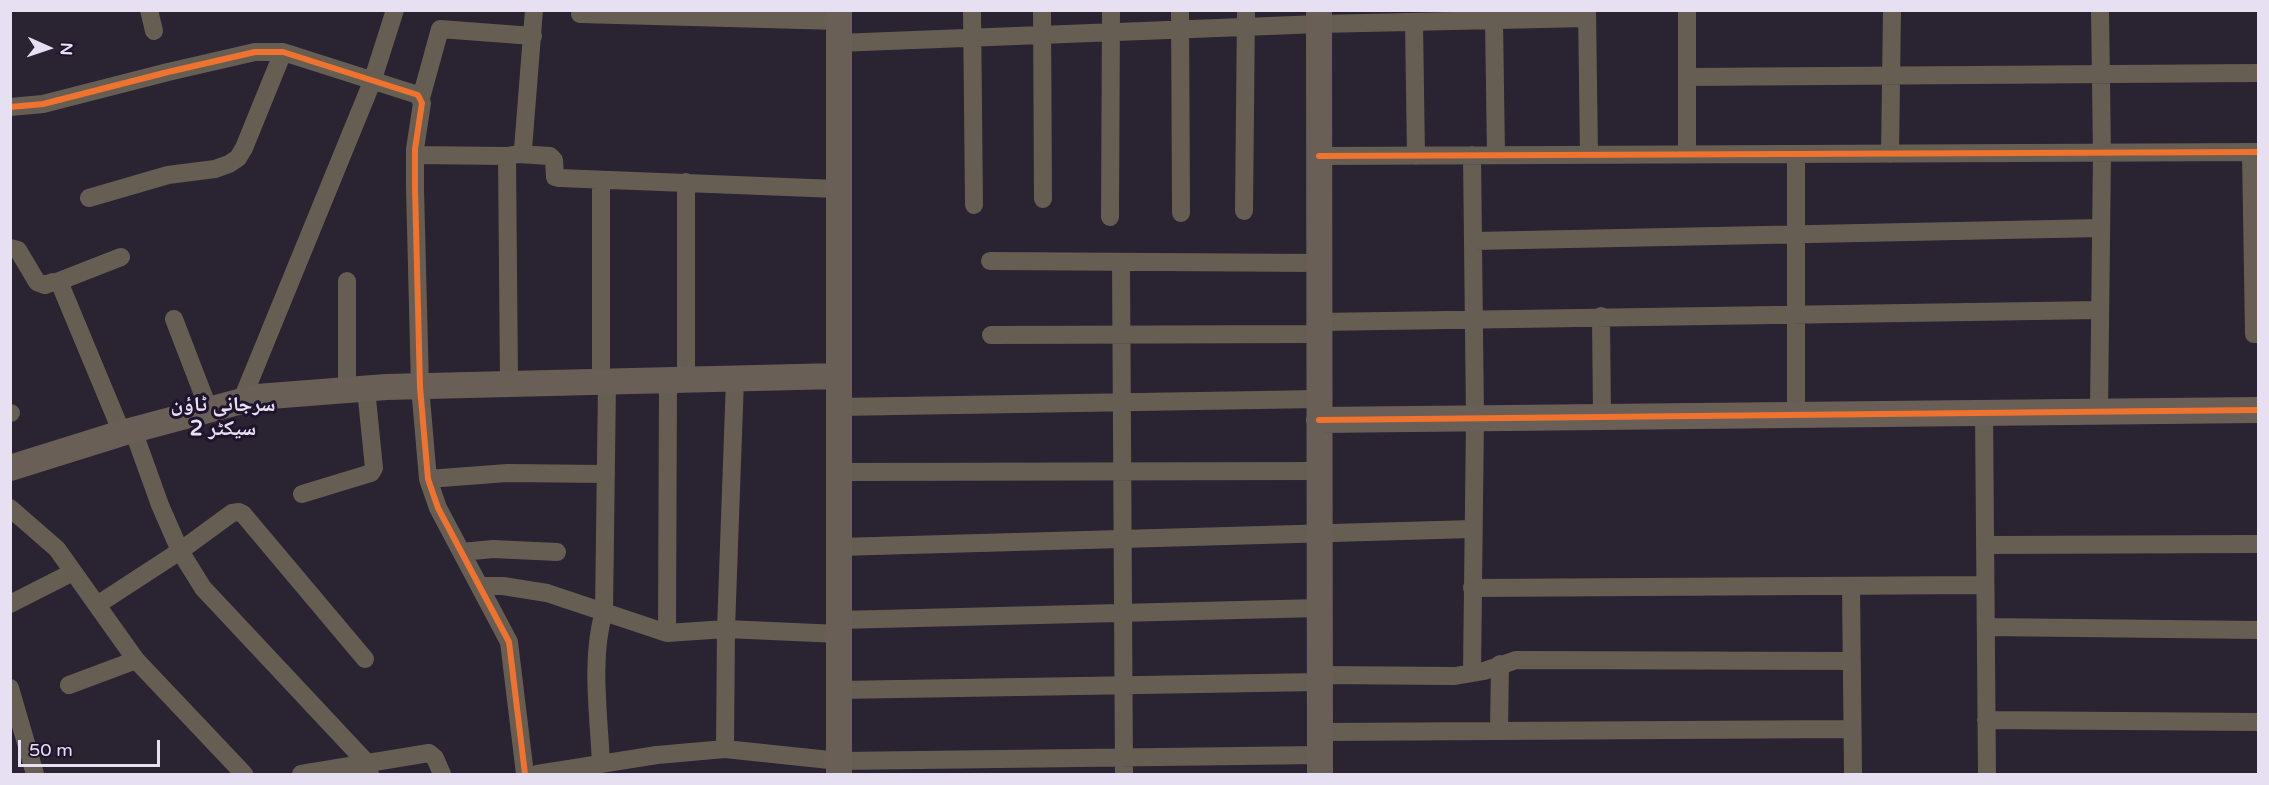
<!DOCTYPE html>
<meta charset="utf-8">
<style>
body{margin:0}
#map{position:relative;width:2269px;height:785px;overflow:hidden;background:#2a2331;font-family:"Varela Round",sans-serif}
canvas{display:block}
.frame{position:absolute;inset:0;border:12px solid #e7e0f2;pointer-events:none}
.north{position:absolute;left:18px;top:18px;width:60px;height:60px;-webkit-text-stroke:4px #1f142d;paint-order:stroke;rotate:93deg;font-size:16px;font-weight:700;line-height:24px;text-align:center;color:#e7e0f2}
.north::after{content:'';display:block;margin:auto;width:21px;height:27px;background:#e7e0f2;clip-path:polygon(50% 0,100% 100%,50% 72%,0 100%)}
.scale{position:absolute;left:18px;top:740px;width:142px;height:27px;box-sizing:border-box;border:3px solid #e7e0f2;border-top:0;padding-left:8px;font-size:18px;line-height:21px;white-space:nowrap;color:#e7e0f2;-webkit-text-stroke:4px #1f142d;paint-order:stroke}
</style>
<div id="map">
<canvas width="2269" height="785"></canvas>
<div class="frame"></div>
<div class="north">N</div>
<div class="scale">50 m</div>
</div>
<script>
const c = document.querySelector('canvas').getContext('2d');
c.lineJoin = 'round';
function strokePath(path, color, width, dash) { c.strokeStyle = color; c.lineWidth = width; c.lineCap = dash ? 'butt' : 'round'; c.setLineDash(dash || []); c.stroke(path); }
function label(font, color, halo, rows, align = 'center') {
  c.font = font + ' "Varela Round","Noto Naskh Arabic",sans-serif'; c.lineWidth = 6; c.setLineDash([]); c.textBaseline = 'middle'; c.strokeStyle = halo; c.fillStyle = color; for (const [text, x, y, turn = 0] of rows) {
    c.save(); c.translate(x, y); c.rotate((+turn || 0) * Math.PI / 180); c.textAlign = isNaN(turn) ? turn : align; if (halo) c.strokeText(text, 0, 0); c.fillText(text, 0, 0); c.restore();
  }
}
strokePath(new Path2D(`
 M 149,10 L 154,31
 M 972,10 L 974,205
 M 1042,10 L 1043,199
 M 1180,10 L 1181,213
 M 1587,10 L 1589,155
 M 1687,10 L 1687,154
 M 580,14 L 839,21
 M 1494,20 L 1496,155
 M 1414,22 L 1416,156
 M 838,43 L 1319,24 L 1587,18
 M 1687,77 L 2258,73
 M 421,98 L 440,29 L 533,36
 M 10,107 L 43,104 L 168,72 L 255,52 L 283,52 L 418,95 L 422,103 L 415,149 L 415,188 L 420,387 L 428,479 L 438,508 L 509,642 L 525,774
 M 2251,152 L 2254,334 L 2258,334
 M 518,154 L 550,156 L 554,160 L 555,177 L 559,178 L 837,189
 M 1796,154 L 1796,414
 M 1890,154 L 1892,10
 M 415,155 L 507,156 L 518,154 L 523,149 L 534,10
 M 507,156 L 509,384
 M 1319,156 L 2258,152
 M 89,198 L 168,175 L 215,169 L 229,164 L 238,158 L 244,148 L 283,52
 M 1244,211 L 1246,10
 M 1110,217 L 1111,10
 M 1474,241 L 2101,228
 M 10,248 L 18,250 L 37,282 L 45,285 L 53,282 L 60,284 L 122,433
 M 990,261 L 1319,263
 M 1121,262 L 1124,774
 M 347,281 L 347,391
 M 57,282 L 121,257
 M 1601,316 L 1602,417
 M 174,319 L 209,410
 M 1319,322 L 2100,310
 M 991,335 L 1319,334
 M 686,380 L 686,182
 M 601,382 L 601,180
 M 241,402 L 372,82 L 395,10
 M 838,407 L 1319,399
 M 2099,411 L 2102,154 L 2100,10
 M 1984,412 L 1987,774
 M 10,413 L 11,413
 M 133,430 L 160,505 L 180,551 L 203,588 L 367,763 L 370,774
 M 838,472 L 1319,471
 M 428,479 L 507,473 L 606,474
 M 302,494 L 371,473 L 374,468 L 366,389
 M 10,508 L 57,549 L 136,660 L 244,774
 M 1985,545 L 2258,544
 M 839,547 L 1473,529
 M 462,552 L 493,549 L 557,552
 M 480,586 L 503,586 L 547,593 L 667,633 L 726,629 L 839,634
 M 1851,586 L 1853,774
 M 1472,588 L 1985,585
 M 10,604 L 73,572
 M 97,605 L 180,551 L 232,513 L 239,512 L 243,514 L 365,659
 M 839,620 L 1319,608
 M 1986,627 L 2258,630
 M 667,633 L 668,380
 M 1472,673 L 1475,418 L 1472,155
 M 1320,675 L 1455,676 L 1484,671 L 1516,660 L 1852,661
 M 69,685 L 136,660
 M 10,688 L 35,774
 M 839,690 L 1320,682
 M 1986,720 L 2258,722
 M 1499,731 L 1500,664
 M 1319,732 L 1852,729
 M 725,749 L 726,629 L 735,379
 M 601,764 C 599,716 590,658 604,612 L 607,382
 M 301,774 L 429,753 L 435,758 L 442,774
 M 537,774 L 657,755 L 725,749 L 839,761 L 1320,755`), '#665e53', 18);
strokePath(new Path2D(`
 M 839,10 L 839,774
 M 1319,10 L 1320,774
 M 1319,420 L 2258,410
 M 10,468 L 122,433 L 257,397 L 386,387 L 838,376`), '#6a5f56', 26);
strokePath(new Path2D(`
 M 10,107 L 43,104 L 168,72 L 255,52 L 283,52 L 418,95 L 422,103 L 415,149 L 415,188 L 420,387 L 428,479 L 438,508 L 509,642 L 525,774
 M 1319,156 L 2258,152
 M 1319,420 L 2258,410`), '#ef722f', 6);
label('bold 21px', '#e7e0f2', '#1f142d', [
 ["سرجانی ٹاؤن",223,405],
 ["سیکٹر 2",223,429]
]);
</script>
